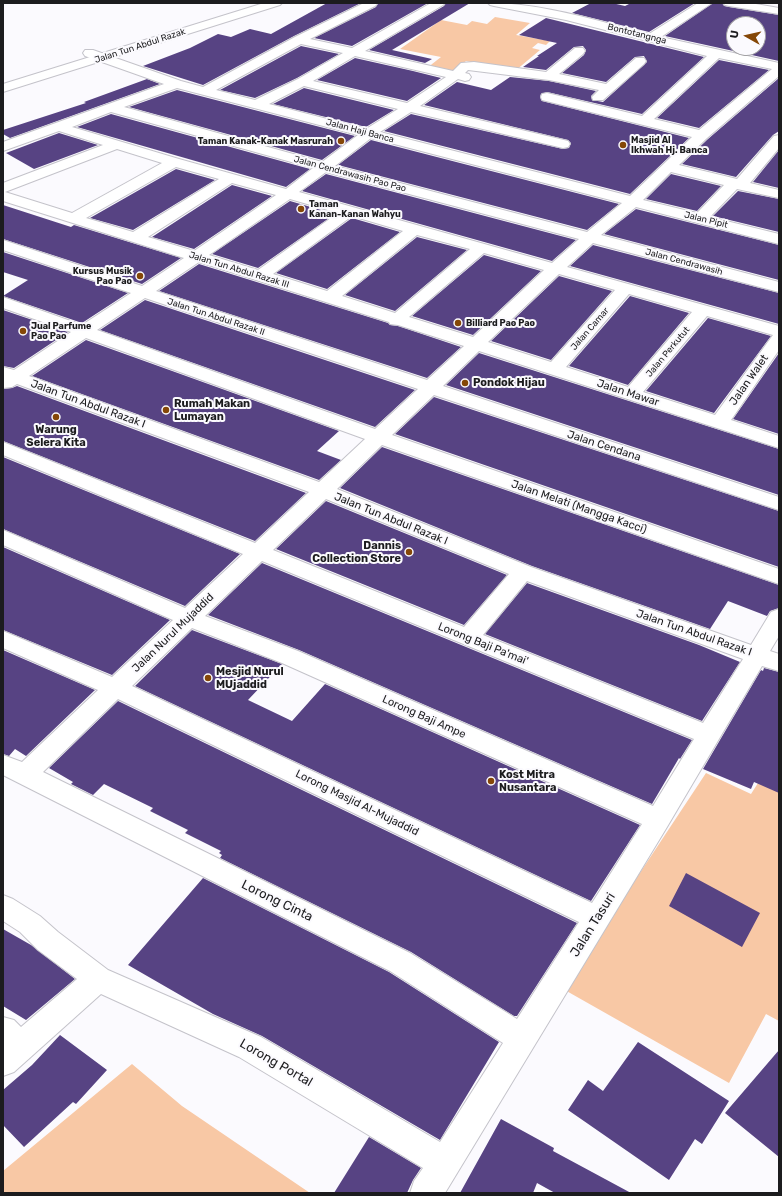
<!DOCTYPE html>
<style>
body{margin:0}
#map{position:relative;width:782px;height:1196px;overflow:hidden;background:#fbfafe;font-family:Rubik,sans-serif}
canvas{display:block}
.frame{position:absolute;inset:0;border:4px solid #1c1c1e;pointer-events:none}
.north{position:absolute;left:726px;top:16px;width:40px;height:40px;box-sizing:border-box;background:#fbfafe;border:1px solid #a2a1a4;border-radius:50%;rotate:278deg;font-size:11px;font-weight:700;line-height:16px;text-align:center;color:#1c1c1e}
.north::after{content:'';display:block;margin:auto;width:14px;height:18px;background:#854707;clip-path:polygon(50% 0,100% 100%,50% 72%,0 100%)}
</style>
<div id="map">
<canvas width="782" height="1196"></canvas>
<div class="frame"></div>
<div class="north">U</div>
</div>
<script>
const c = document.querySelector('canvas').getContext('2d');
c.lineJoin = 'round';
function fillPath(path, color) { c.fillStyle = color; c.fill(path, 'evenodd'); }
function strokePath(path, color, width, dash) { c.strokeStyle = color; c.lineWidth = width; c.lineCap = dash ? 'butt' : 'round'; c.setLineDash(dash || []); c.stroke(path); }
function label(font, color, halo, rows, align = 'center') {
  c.font = font + ' Rubik,sans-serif'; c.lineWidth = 4; c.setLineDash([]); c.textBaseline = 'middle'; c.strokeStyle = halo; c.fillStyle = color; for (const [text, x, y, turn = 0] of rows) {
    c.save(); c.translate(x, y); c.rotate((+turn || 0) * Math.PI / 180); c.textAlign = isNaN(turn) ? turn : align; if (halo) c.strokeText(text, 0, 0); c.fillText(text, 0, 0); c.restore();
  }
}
fillPath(new Path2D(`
 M 495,17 L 530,23 L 516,35 L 550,41 L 546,45 L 538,43 L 532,48 L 540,50 L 515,71 L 466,61 L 451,73 L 427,68 L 441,57 L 400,49 L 441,20 L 467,25 L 472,21 L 487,24 Z
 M 779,750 L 779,1021 L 766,1014 L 729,1083 L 563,989 L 706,773 L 751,794 Z
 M 132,1064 L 182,1106 L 310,1193 L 3,1193 L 3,1171 Z`), '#f8c8a5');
fillPath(new Path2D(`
 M 327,3 L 361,3 L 294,36 L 203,85 L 143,66 L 190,48 L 218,34 L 231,37 L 250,29 L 271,34 Z
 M 378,3 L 428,3 L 352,46 L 314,38 L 376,7 Z
 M 446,3 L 470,3 L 392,50 L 432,59 L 425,63 L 369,50 L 444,6 Z
 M 591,3 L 612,3 L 625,6 L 631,3 L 695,3 L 649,32 L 572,13 Z
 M 713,3 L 722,3 L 724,6 L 729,7 L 779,15 L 779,61 L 665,36 ZM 734,24 L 758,24 L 758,48 L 734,48 Z
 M 546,18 L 704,57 L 642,114 L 547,92 L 541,94 L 540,97 L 542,101 L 689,138 L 630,194 L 384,131 L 411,114 L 563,149 L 569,148 L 571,143 L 568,140 L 424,105 L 457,82 L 491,90 L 510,77 L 549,81 L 596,91 L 591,96 L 592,100 L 603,102 L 647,62 L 644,56 L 635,57 L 606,82 L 562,73 L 584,55 L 586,50 L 583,46 L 574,47 L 546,70 L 523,67 L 539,56 L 537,56 L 557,43 L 519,35 Z
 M 301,46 L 339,54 L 297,78 L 255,98 L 220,90 Z
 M 355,58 L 413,71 L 441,78 L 407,101 L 317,80 Z
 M 719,60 L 769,70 L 699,128 L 657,118 Z
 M 779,78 L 779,131 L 773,135 L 736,177 L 682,164 L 708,139 Z
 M 147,79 L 160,84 L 10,138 L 3,134 L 3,130 L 86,103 L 84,102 Z
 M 304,88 L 394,110 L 366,127 L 273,104 Z
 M 177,90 L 355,136 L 322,160 L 129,107 Z
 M 111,114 L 310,169 L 286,187 L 77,127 Z
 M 59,133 L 98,145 L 34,169 L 6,153 Z
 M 371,140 L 619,204 L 587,230 L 338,165 Z
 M 779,150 L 779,188 L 753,182 Z
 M 176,169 L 215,180 L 133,230 L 90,218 Z
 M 326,174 L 576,240 L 552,261 L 302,191 Z
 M 671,174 L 721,186 L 697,211 L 646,199 Z
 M 232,185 L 272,196 L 194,249 L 152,237 Z
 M 738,191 L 779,199 L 779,232 L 713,216 Z
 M 290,201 L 335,214 L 258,268 L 212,254 Z
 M 3,205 L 71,227 L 74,225 L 181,258 L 142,284 L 3,239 Z
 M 636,209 L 779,245 L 779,280 L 604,234 Z
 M 352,218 L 400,232 L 327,289 L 276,273 Z
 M 417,237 L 467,250 L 395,311 L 345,295 Z
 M 593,245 L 779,293 L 779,324 L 570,266 Z
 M 3,252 L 128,293 L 82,323 L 3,296 L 28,280 L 3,272 Z
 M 484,255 L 541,271 L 473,335 L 412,316 Z
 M 199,264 L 388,323 L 390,325 L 398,326 L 461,347 L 427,378 L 159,291 Z
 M 559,276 L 612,291 L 551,360 L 491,341 Z
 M 630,296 L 689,313 L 628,385 L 569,366 Z
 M 145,300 L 415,390 L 375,427 L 100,330 Z
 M 3,310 L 68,332 L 14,368 L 3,366 Z
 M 708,318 L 771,336 L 714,413 L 646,391 Z
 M 86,340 L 339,431 L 317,451 L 341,460 L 319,480 L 32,376 Z
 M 479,353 L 779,449 L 779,495 L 446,385 Z
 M 779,353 L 779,434 L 733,419 Z
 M 17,386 L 306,493 L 255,541 L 3,441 L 3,389 L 12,388 Z
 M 434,397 L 779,511 L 779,567 L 395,434 Z
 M 382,447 L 779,585 L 779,608 L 770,611 L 767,616 L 728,601 L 710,629 L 532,566 L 340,488 Z
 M 3,457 L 240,554 L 185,606 L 3,529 Z
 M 326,501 L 507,575 L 464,625 L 276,549 Z
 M 3,547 L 170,620 L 112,675 L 3,630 Z
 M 262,563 L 692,740 L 680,759 L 679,758 L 652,804 L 299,650 L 208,615 Z
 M 527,583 L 699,645 L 740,662 L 702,721 L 485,634 Z
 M 192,630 L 282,664 L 248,700 L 292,721 L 325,684 L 640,825 L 591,901 L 135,686 Z
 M 3,650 L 95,690 L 26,756 L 15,749 L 9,756 L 3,754 Z
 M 764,668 L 779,672 L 779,793 L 754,782 L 751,789 L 703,769 L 761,670 L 763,671 Z
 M 118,701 L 577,923 L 517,1016 L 514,1016 L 411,952 L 220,858 L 222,855 L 219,853 L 221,851 L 185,833 L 188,830 L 150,811 L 153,808 L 104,784 L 93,795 L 71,784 L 73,782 L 49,768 Z
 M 686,873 L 760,913 L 742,947 L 669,906 Z
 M 203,878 L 389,972 L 499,1042 L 440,1140 L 262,1036 L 213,1014 L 128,965 Z
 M 3,929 L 31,945 L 75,979 L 26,1020 L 3,1006 Z
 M 60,1035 L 107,1070 L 76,1104 L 73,1102 L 24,1147 L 3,1125 L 3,1090 L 32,1065 Z
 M 638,1042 L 729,1101 L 702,1144 L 695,1139 L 669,1180 L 568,1110 L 588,1080 L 603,1091 Z
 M 779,1050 L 779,1157 L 725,1113 Z
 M 501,1119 L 554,1148 L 553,1151 L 631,1193 L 555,1193 L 537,1183 L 533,1193 L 460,1193 Z
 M 369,1137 L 421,1168 L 413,1180 L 407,1193 L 334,1193 Z`), '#574383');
const street = new Path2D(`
 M 364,3 L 377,4 L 375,6 L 310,39 L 352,48 L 431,3 L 445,3 L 443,5 L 365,51 L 453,71 L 461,63 L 474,62 L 546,72 L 575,48 L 583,48 L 585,51 L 583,54 L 559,74 L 606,84 L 636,58 L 644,58 L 646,61 L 644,64 L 603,100 L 593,100 L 592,97 L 599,90 L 549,80 L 468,70 L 465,73 L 469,74 L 471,77 L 469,80 L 465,81 L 458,79 L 420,106 L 568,141 L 570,144 L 568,147 L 563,148 L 411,112 L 380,132 L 630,196 L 692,137 L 542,100 L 541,97 L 542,94 L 547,93 L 642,116 L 707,56 L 566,20 L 494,6 L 490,5 L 488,3 C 543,3 597,21 649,34 L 698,3 L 712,3 L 661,37 L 779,63 L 779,76 L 707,138 L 679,165 L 737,179 L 774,136 L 779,135 L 779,148 L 750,183 L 779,190 L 779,198 L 737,189 L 710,217 L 779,234 L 779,244 L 636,207 L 601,235 L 779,282 L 779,292 L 593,243 L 567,267 L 779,326 L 779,350 L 731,420 L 779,436 L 779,448 L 479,351 L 443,386 L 779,497 L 779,510 L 434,395 L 392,435 L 779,569 L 779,584 L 382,445 L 337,489 L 531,567 L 751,645 L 771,612 L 779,609 L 779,636 L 770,651 L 779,654 L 779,671 L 762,666 L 667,827 L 445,1193 L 410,1193 L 414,1181 L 423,1168 L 239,1057 L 101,994 L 14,1072 L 3,1076 L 3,1017 L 14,1020 L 21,1027 L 77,979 L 38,950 L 20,932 L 3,921 L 3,895 L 13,899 L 40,916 L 58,932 L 108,970 L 261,1037 L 440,1142 L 503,1043 L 390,971 L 3,775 L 3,755 L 22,762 L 98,690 L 3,648 L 3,631 L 112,677 L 173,620 L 3,545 L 3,530 L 185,608 L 243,554 L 3,455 L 3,442 L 255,543 L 309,492 L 17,384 L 12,387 L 3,388 L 3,367 L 14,370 L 71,332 L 3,308 L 3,297 L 82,325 L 131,293 L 3,250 L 3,240 L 142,286 L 184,258 L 3,201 L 3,183 L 103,145 L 59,131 L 3,151 L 3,142 L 164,84 L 85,56 L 83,53 L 85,50 L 93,50 L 181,81 L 203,87 L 295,37 ZM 301,44 L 343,53 L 298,79 L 255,100 L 216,90 ZM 355,56 L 446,77 L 407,103 L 313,81 ZM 719,58 L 772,69 L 699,130 L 654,119 ZM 304,86 L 398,109 L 366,129 L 269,104 ZM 177,88 L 358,135 L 322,162 L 124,107 ZM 111,112 L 313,168 L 286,189 L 179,159 L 72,127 ZM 371,138 L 622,203 L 587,232 L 335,166 ZM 117,149 L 162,163 L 72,213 L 5,192 ZM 176,167 L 219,179 L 133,232 L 86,218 ZM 326,172 L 579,239 L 552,263 L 299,192 ZM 671,172 L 724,185 L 697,213 L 643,200 ZM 232,183 L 276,195 L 194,251 L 148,237 ZM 290,199 L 338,213 L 258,270 L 209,255 ZM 352,216 L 403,231 L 327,291 L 273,274 ZM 417,235 L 470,249 L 395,313 L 342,296 ZM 484,253 L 544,270 L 473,337 L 409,317 ZM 199,262 L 389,322 L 390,324 L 398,325 L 464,346 L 427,380 L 156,291 ZM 559,274 L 615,290 L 551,362 L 488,342 ZM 629,294 L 692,312 L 628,387 L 566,367 ZM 145,298 L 418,389 L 375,429 L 97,330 ZM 707,316 L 773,335 L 715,415 L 643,392 ZM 86,338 L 365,439 L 319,482 L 29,376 ZM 326,499 L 509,574 L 464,627 L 273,550 ZM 262,561 L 694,739 L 653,806 L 298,651 L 205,616 ZM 527,581 L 743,659 L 703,723 L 483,635 ZM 192,628 L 282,663 L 642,824 L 592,903 L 132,686 ZM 118,699 L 579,922 L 517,1019 L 410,953 L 43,772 Z
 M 723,3 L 750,3 L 779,8 L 779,14 L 729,6 L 725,5 Z`);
const primary = new Path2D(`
 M 264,3 L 282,3 L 280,5 L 3,92 L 3,84 Z`);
strokePath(street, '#c4c3ca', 2);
strokePath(primary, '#c4c3ca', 2);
fillPath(street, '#fff');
fillPath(primary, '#fff');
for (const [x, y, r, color] of [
 [341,141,4,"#854707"],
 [623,145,4,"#854707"],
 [301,209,4,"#854707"],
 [140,276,4,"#854707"],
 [458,323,4,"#854707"],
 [23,331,4,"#854707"],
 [465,383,4,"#854707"],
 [166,410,4,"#854707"],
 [56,417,4,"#854707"],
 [409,552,4,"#854707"],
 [208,678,4,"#854707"],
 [491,781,4,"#854707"]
]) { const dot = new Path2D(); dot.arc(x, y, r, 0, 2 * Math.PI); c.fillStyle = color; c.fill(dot); strokePath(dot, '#fbfafe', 1.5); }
label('9px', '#1c1c1e', '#fbfafe', [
 ["Bontotangnga",637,34,14],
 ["Jalan Tun Abdul Razak",140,46,-18],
 ["Jalan Haji Banca",360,131,15],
 ["Jalan Cendrawasih Pao Pao",350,174,15],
 ["Jalan Pipit",706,220,14],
 ["Jalan Cendrawasih",684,262,15],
 ["Jalan Tun Abdul Razak III",239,270,17],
 ["Jalan Tun Abdul Razak II",216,317,18],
 ["Jalan Camar",590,329,-49],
 ["Jalan Perkutut",668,352,-50]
]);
label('bold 9px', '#1c1c1e', '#fbfafe', [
 ["Masjid Al",631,140],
 ["Ikhwah Hj. Banca",631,150],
 ["Taman Kanak-Kanak Masrurah",333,141,"right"],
 ["Taman",309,204],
 ["Kanan-Kanan Wahyu",309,214],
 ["Kursus Musik",132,271,"right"],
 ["Pao Pao",132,281,"right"],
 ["Billiard Pao Pao",466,323],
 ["Jual Parfume",31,326],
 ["Pao Pao",31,336]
], 'left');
label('11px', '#1c1c1e', '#fbfafe', [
 ["Jalan Walet",749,380,-55],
 ["Jalan Mawar",628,393,18],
 ["Jalan Tun Abdul Razak I",88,404,20],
 ["Jalan Cendana",604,446,18],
 ["Jalan Melati (Mangga Kacci)",579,507,19],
 ["Jalan Tun Abdul Razak I",391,519,22],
 ["Jalan Nurul Mujaddid",173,633,-44],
 ["Jalan Tun Abdul Razak I",694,633,19],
 ["Lorong Baji Pa'mai'",483,644,22],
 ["Lorong Baji Ampe",424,717,24],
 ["Lorong Masjid Al-Mujaddid",357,803,26]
]);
label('bold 11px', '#1c1c1e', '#fbfafe', [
 ["Pondok Hijau",473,383],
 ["Rumah Makan",174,404],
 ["Lumayan",174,417],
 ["Warung",56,430,"center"],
 ["Selera Kita",56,443,"center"],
 ["Dannis",401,546,"right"],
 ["Collection Store",401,559,"right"],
 ["Mesjid Nurul",216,672],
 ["MUjaddid",216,685],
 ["Kost Mitra",499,775],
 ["Nusantara",499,788]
], 'left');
label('13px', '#1c1c1e', '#fbfafe', [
 ["Lorong Cinta",277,901,26],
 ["Jalan Tasuri",593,925,-58],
 ["Lorong Portal",276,1063,30]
]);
</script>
